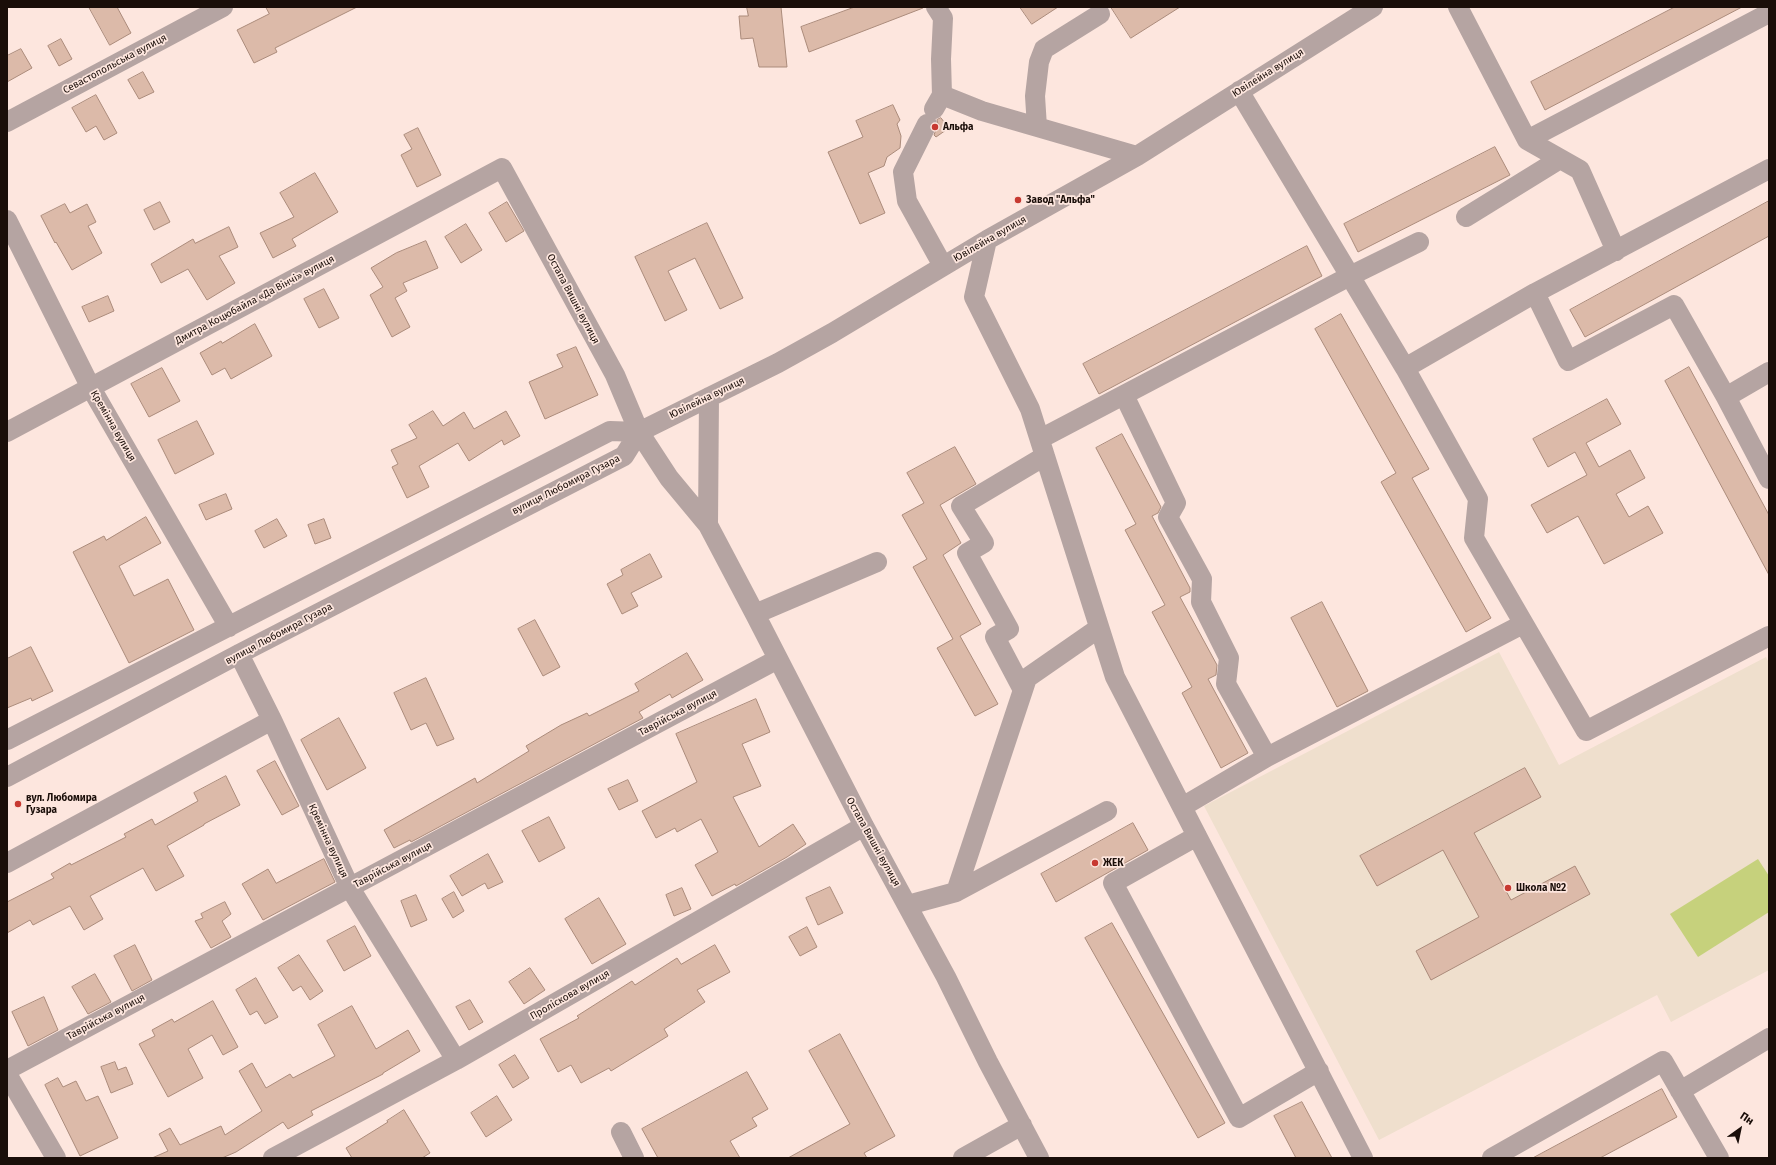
<!DOCTYPE html>
<meta charset="utf-8">
<style>
body{margin:0}
#map{position:relative;width:1776px;height:1165px;overflow:hidden;background:#fde6de;font-family:"Fira Sans",sans-serif}
canvas{display:block}
.frame{position:absolute;inset:0;border:8px solid #1a0e09;pointer-events:none}
.north{position:absolute;left:1720px;top:1109px;width:40px;height:40px;-webkit-text-stroke:3px #fde6de;paint-order:stroke;rotate:33deg;font-size:11px;font-weight:700;line-height:16px;text-align:center;color:#1a0e09}
.north::after{content:'';display:block;margin:auto;width:14px;height:18px;background:#1a0e09;clip-path:polygon(50% 0,100% 100%,50% 72%,0 100%)}
</style>
<div id="map">
<canvas width="1776" height="1165"></canvas>
<div class="frame"></div>
<div class="north">Пн</div>
</div>
<script>
const c = document.querySelector('canvas').getContext('2d');
c.lineJoin = 'round';
function fillPath(path, color) { c.fillStyle = color; c.fill(path, 'evenodd'); }
function strokePath(path, color, width, dash) { c.strokeStyle = color; c.lineWidth = width; c.lineCap = dash ? 'butt' : 'round'; c.setLineDash(dash || []); c.stroke(path); }
function label(font, color, halo, rows, align = 'center') {
  c.font = font + ' "Fira Sans",sans-serif'; c.lineWidth = 3.5; c.setLineDash([]); c.textBaseline = 'middle'; c.strokeStyle = halo; c.fillStyle = color; for (const [text, x, y, turn = 0] of rows) {
    c.save(); c.translate(x, y); c.rotate((+turn || 0) * Math.PI / 180); c.textAlign = isNaN(turn) ? turn : align; if (halo) c.strokeText(text, 0, 0); c.fillText(text, 0, 0); c.restore();
  }
}
fillPath(new Path2D(`
 M 1499,652 L 1559,765 L 1766,657 L 1769,663 L 1769,970 L 1671,1022 L 1657,995 L 1379,1140 L 1204,806 Z`), '#efdfcd');
fillPath(new Path2D(`
 M 1758,859 L 1769,876 L 1769,912 L 1698,957 L 1670,914 Z`), '#c6d17c');
const building = new Path2D(`
 M 89,7 L 117,7 L 131,33 L 110,45 Z
 M 266,7 L 357,7 L 275,48 L 277,52 L 254,63 L 237,30 L 269,14 Z
 M 747,7 L 781,7 L 787,67 L 759,67 L 753,38 L 741,39 L 739,16 L 748,16 Z
 M 855,7 L 923,7 L 923,8 L 809,52 L 801,27 Z
 M 1020,7 L 1058,7 L 1032,24 Z
 M 1111,7 L 1180,7 L 1131,38 Z
 M 1675,7 L 1742,7 L 1545,110 L 1531,82 Z
 M 61,39 L 72,59 L 59,66 L 48,46 Z
 M 21,49 L 32,68 L 7,82 L 7,56 Z
 M 143,72 L 154,92 L 139,99 L 128,80 Z
 M 96,95 L 117,133 L 104,140 L 96,126 L 86,132 L 72,108 Z
 M 893,105 L 900,120 L 897,124 L 901,136 L 900,148 L 887,157 L 884,166 L 868,173 L 885,213 L 860,224 L 828,152 L 863,137 L 856,121 Z
 M 941,118 L 949,128 L 936,137 L 934,135 L 938,124 L 937,120 Z
 M 418,128 L 441,175 L 417,187 L 401,155 L 412,149 L 404,135 Z
 M 1495,147 L 1510,175 L 1358,252 L 1344,224 Z
 M 315,173 L 338,212 L 292,239 L 296,246 L 273,258 L 260,233 L 294,217 L 280,193 Z
 M 1769,201 L 1769,236 L 1585,337 L 1570,310 Z
 M 160,202 L 170,222 L 154,230 L 144,210 Z
 M 507,202 L 524,231 L 506,242 L 489,213 Z
 M 65,204 L 70,213 L 87,204 L 96,222 L 88,226 L 102,253 L 72,270 L 56,242 L 55,243 L 41,216 Z
 M 707,223 L 743,298 L 720,309 L 695,258 L 668,271 L 687,310 L 665,321 L 635,257 Z
 M 466,224 L 482,250 L 461,263 L 445,237 Z
 M 229,227 L 238,247 L 219,256 L 235,283 L 207,300 L 188,269 L 161,283 L 151,264 L 193,239 L 195,243 Z
 M 426,241 L 438,268 L 403,283 L 407,291 L 395,298 L 410,327 L 392,337 L 370,295 L 383,287 L 371,268 L 396,253 Z
 M 1307,246 L 1322,276 L 1099,394 L 1083,364 Z
 M 324,289 L 339,318 L 319,328 L 304,299 Z
 M 108,296 L 114,311 L 89,322 L 82,307 Z
 M 1341,314 L 1429,469 L 1412,478 L 1491,618 L 1466,632 L 1381,482 L 1396,473 L 1315,329 Z
 M 255,324 L 272,356 L 231,379 L 225,368 L 212,375 L 200,353 L 221,341 L 222,343 Z
 M 576,347 L 598,395 L 545,419 L 529,382 L 563,367 L 557,355 Z
 M 1689,367 L 1769,515 L 1769,575 L 1665,381 Z
 M 162,368 L 180,401 L 149,417 L 131,384 Z
 M 1607,399 L 1621,424 L 1586,443 L 1599,467 L 1630,450 L 1645,478 L 1616,494 L 1629,517 L 1648,506 L 1663,533 L 1604,564 L 1578,516 L 1547,533 L 1531,505 L 1587,475 L 1575,452 L 1548,467 L 1533,439 Z
 M 433,411 L 443,426 L 464,412 L 474,429 L 506,411 L 520,436 L 504,445 L 502,440 L 469,461 L 458,443 L 419,466 L 429,487 L 407,498 L 392,467 L 398,464 L 391,450 L 417,438 L 409,425 Z
 M 197,421 L 214,454 L 175,474 L 158,440 Z
 M 1122,434 L 1161,507 L 1158,513 L 1152,516 L 1190,588 L 1190,592 L 1180,597 L 1217,665 L 1216,675 L 1208,679 L 1248,753 L 1221,768 L 1182,693 L 1192,687 L 1152,612 L 1165,605 L 1125,530 L 1136,524 L 1096,448 Z
 M 955,447 L 976,484 L 940,505 L 961,543 L 943,555 L 981,624 L 960,636 L 998,704 L 975,716 L 937,648 L 953,639 L 913,567 L 927,559 L 902,515 L 924,503 L 907,473 Z
 M 226,494 L 232,509 L 206,520 L 199,505 Z
 M 146,517 L 161,543 L 119,566 L 134,596 L 168,579 L 194,630 L 129,663 L 73,552 L 104,536 L 106,540 Z
 M 277,519 L 287,536 L 264,548 L 255,531 Z
 M 324,519 L 331,538 L 315,544 L 308,525 Z
 M 650,554 L 662,577 L 631,593 L 638,606 L 622,614 L 607,584 L 623,575 L 621,570 Z
 M 1322,602 L 1368,691 L 1337,707 L 1291,618 Z
 M 535,620 L 560,667 L 543,676 L 518,629 Z
 M 31,647 L 53,691 L 32,701 L 31,698 L 7,708 L 7,659 Z
 M 687,653 L 703,680 L 672,698 L 670,694 L 639,712 L 643,718 L 411,842 L 410,840 L 394,848 L 384,830 L 475,778 L 477,783 L 529,751 L 526,746 L 561,725 L 587,713 L 589,716 L 639,691 L 635,684 Z
 M 426,678 L 454,739 L 437,746 L 426,723 L 411,730 L 394,693 Z
 M 756,699 L 770,732 L 742,744 L 761,786 L 733,797 L 759,847 L 793,824 L 806,844 L 787,857 L 736,886 L 735,884 L 712,896 L 695,865 L 718,852 L 701,819 L 677,832 L 675,828 L 656,838 L 642,811 L 697,782 L 676,734 Z
 M 339,718 L 366,768 L 327,790 L 301,740 Z
 M 275,761 L 299,806 L 282,815 L 257,771 Z
 M 1525,768 L 1541,797 L 1474,833 L 1511,900 L 1575,866 L 1590,894 L 1431,980 L 1416,951 L 1479,917 L 1443,850 L 1377,886 L 1360,856 Z
 M 226,776 L 240,805 L 204,824 L 204,825 L 167,846 L 184,876 L 156,891 L 143,868 L 90,896 L 103,919 L 84,930 L 70,906 L 33,925 L 30,920 L 7,933 L 7,902 L 54,878 L 51,874 L 70,863 L 71,865 L 126,837 L 124,834 L 152,819 L 155,825 L 198,801 L 194,793 Z
 M 628,780 L 638,801 L 619,810 L 608,789 Z
 M 549,817 L 565,848 L 539,862 L 522,831 Z
 M 1133,823 L 1148,850 L 1056,902 L 1041,874 Z
 M 488,854 L 503,882 L 488,889 L 485,883 L 462,896 L 450,876 Z
 M 324,859 L 335,882 L 263,920 L 242,884 L 268,869 L 276,883 Z
 M 830,887 L 843,913 L 818,925 L 806,898 Z
 M 682,888 L 691,909 L 674,916 L 666,895 Z
 M 454,892 L 464,911 L 453,918 L 442,899 Z
 M 416,895 L 427,920 L 411,927 L 401,901 Z
 M 599,898 L 626,944 L 592,964 L 565,919 Z
 M 225,902 L 231,914 L 222,921 L 231,937 L 211,948 L 195,921 L 203,918 L 201,914 Z
 M 1112,923 L 1225,1123 L 1198,1138 L 1085,938 Z
 M 355,926 L 371,956 L 344,971 L 327,941 Z
 M 807,927 L 817,947 L 800,956 L 789,937 Z
 M 135,945 L 152,980 L 132,991 L 114,956 Z
 M 715,945 L 730,972 L 697,990 L 705,1002 L 664,1029 L 668,1036 L 611,1071 L 609,1068 L 581,1083 L 571,1065 L 558,1072 L 540,1039 L 579,1018 L 577,1016 L 632,981 L 635,985 L 677,958 L 681,964 Z
 M 299,955 L 323,991 L 310,1000 L 301,986 L 293,991 L 278,968 Z
 M 530,968 L 545,990 L 524,1004 L 509,982 Z
 M 95,974 L 111,1002 L 88,1014 L 72,987 Z
 M 256,978 L 278,1017 L 265,1024 L 257,1011 L 250,1015 L 236,990 Z
 M 44,997 L 58,1030 L 28,1046 L 12,1012 Z
 M 470,1000 L 483,1022 L 469,1030 L 456,1007 Z
 M 213,1001 L 238,1047 L 223,1055 L 212,1035 L 188,1049 L 203,1078 L 168,1097 L 139,1044 L 155,1036 L 152,1030 L 172,1019 L 174,1022 Z
 M 352,1006 L 376,1049 L 408,1030 L 420,1051 L 383,1073 L 383,1074 L 311,1111 L 313,1115 L 288,1129 L 283,1122 L 236,1152 L 222,1158 L 152,1158 L 168,1151 L 159,1134 L 170,1128 L 180,1145 L 221,1126 L 225,1135 L 262,1111 L 239,1071 L 252,1063 L 266,1088 L 290,1074 L 293,1078 L 335,1056 L 318,1025 Z
 M 840,1034 L 895,1136 L 864,1153 L 867,1158 L 788,1158 L 850,1124 L 809,1051 Z
 M 515,1055 L 529,1078 L 513,1088 L 499,1065 Z
 M 115,1062 L 118,1070 L 126,1067 L 133,1084 L 111,1093 L 101,1067 Z
 M 747,1072 L 768,1109 L 752,1118 L 757,1126 L 730,1141 L 740,1158 L 658,1158 L 642,1129 Z
 M 58,1078 L 63,1087 L 76,1081 L 86,1101 L 98,1096 L 118,1138 L 80,1156 L 45,1085 Z
 M 1662,1089 L 1677,1117 L 1600,1158 L 1533,1158 Z
 M 497,1096 L 512,1120 L 486,1137 L 471,1113 Z
 M 1302,1102 L 1332,1158 L 1296,1158 L 1274,1116 Z
 M 404,1110 L 430,1153 L 422,1158 L 352,1158 L 346,1148 L 388,1122 L 387,1121 Z`);
fillPath(building, '#dcbaa9');
strokePath(building, '#ab8b7b', 1);
strokePath(new Path2D(`
 M 936,7 L 943,18 L 941,59 L 942,95 L 982,111 L 1137,156
 M 1458,7 L 1527,140 L 1769,13
 M 934,109 L 942,95
 M 7,122 L 223,7
 M 927,124 L 903,172 L 907,201 L 943,266
 M 1037,127 L 1035,96 L 1039,62 L 1044,49 L 1100,14
 M 1527,140 L 1580,170 L 1616,251
 M 1769,169 L 1535,293 L 1568,361 L 1674,305 L 1726,397 L 1769,372
 M 1466,217 L 1560,159
 M 7,220 L 91,388 L 229,627
 M 987,240 L 974,297 L 1030,409 L 1115,677 L 1363,1158
 M 1535,293 L 1405,368 L 1478,499 L 1474,538 L 1586,731 L 1769,636
 M 1405,368 L 1350,276 L 1419,242
 M 1124,395 L 1176,503 L 1168,517 L 1202,579 L 1201,602 L 1229,658 L 1226,684 L 1267,757 L 1182,807
 M 1726,397 L 1769,479
 M 7,432 L 502,168 L 615,375 L 639,432 L 669,478 L 708,525 L 755,614 L 864,826 L 946,977 L 988,1062 L 1039,1158
 M 1040,439 L 1350,276 L 1239,91
 M 708,525 L 709,397
 M 755,614 L 877,562
 M 239,654 L 272,720 L 350,888 L 456,1060
 M 1023,690 L 995,637 L 1009,629 L 967,553 L 984,543 L 961,506 L 1045,456
 M 7,740 C 208,638 408,533 610,431 L 639,432 L 778,363 L 832,333 L 987,240 L 1137,156 L 1373,7
 M 1267,757 L 1523,624
 M 7,777 L 239,654 L 624,456 L 639,432
 M 1197,836 L 1113,883 L 1239,1118 L 1319,1071
 M 7,863 L 272,720
 M 956,892 L 1027,678 L 1099,628
 M 908,905 L 956,892 L 1107,811
 M 7,1070 L 778,659
 M 7,1074 L 56,1158
 M 1680,1091 L 1769,1038
 M 621,1132 L 634,1158
 M 273,1158 L 456,1060 L 864,826
 M 963,1158 L 1022,1125
 M 1492,1158 L 1663,1061 L 1719,1158`), '#b5a4a2', 20);
for (const [x, y, r, color] of [
 [935,127,4,"#c73931"],
 [1018,200,4,"#c73931"],
 [18,804,4,"#c73931"],
 [1095,863,4,"#c73931"],
 [1508,888,4,"#c73931"]
]) { const dot = new Path2D(); dot.arc(x, y, r, 0, 2 * Math.PI); c.fillStyle = color; c.fill(dot); strokePath(dot, '#fde6de', 1.5); }
label('10px', '#1a0e09', '#fde6de', [
 ["Севастопольська вулиця",115,64,-28],
 ["Ювілейна вулиця",1268,73,-32],
 ["Ювілейна вулиця",990,239,-30],
 ["Остапа Вишні вулиця",573,299,62],
 ["Дмитра Коцюбайла «Да Вінчі» вулиця",255,300,-28],
 ["Ювілейна вулиця",707,398,-26],
 ["Кремінна вулиця",113,426,60],
 ["вулиця Любомира Гузара",566,485,-27],
 ["вулиця Любомира Гузара",279,634,-28],
 ["Таврійська вулиця",678,713,-28],
 ["Кремінна вулиця",328,841,65],
 ["Остапа Вишні вулиця",873,842,61],
 ["Таврійська вулиця",393,865,-28],
 ["Проліскова вулиця",570,995,-30],
 ["Таврійська вулиця",106,1017,-28]
]);
label('bold 10px', '#1a0e09', '#fde6de', [
 ["Альфа",943,127],
 ["Завод \"Альфа\"",1026,200],
 ["вул. Любомира",26,798],
 ["Гузара",26,810],
 ["ЖЕК",1103,863],
 ["Школа №2",1516,888]
], 'left');
</script>
